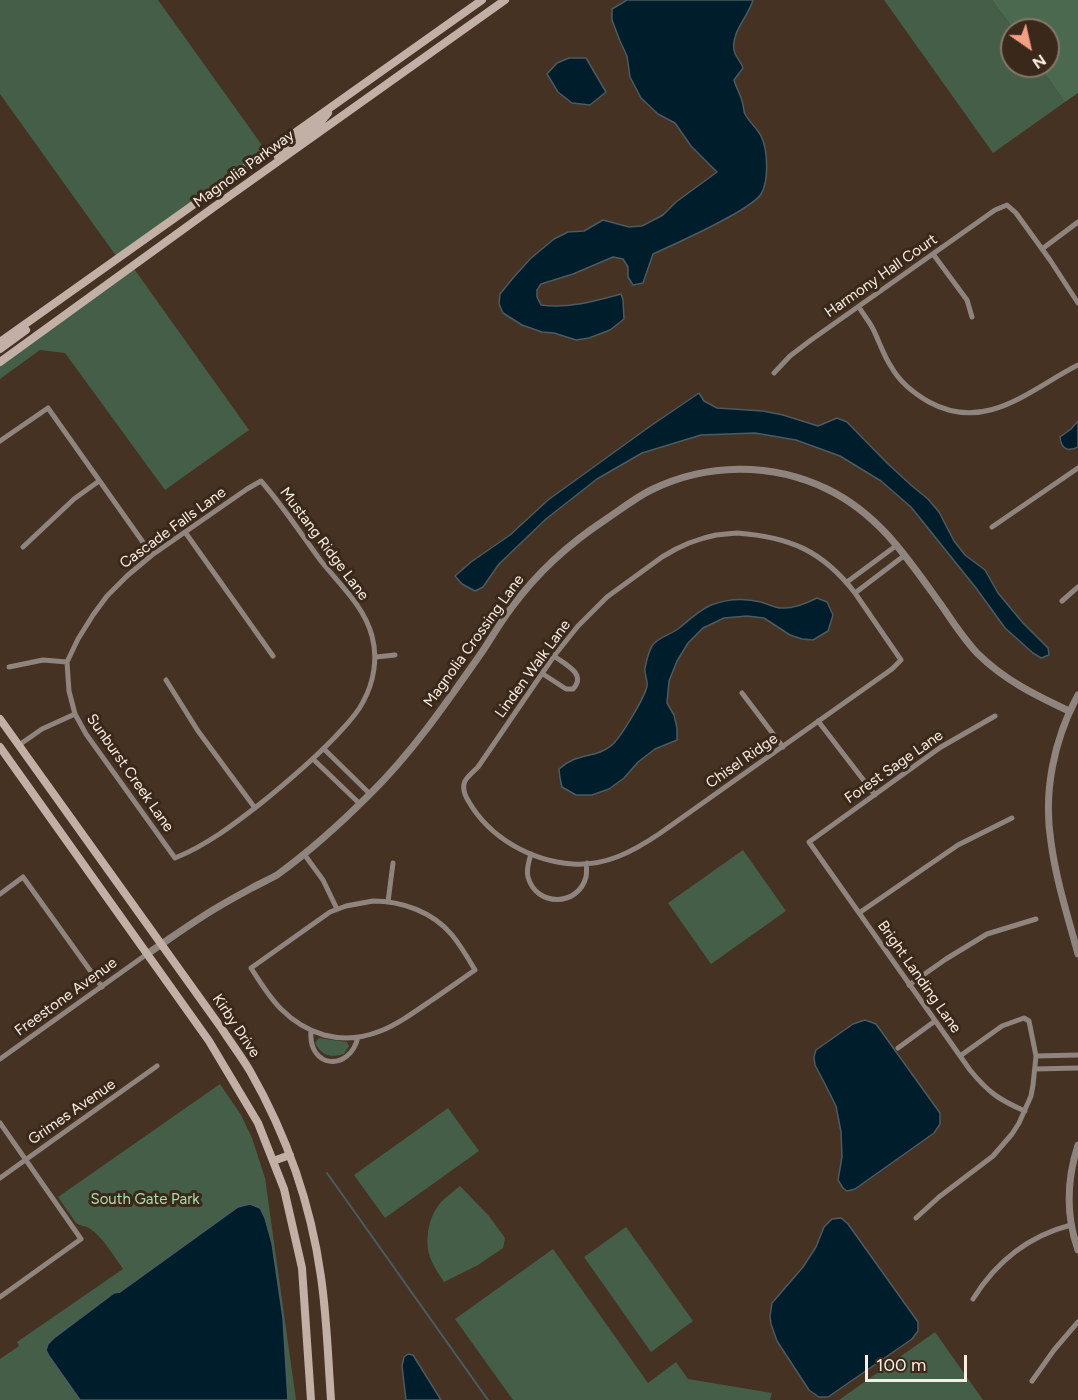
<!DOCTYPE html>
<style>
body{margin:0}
#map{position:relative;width:1078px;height:1400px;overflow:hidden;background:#453223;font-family:Figtree,sans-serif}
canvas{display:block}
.north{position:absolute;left:1000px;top:18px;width:60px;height:60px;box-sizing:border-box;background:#3a281a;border:2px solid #86776a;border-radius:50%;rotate:146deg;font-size:16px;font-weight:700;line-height:24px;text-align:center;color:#f9ede3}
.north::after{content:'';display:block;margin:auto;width:21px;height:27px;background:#f39f85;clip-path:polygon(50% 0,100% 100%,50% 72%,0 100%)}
.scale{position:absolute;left:865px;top:1355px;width:102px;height:27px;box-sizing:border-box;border:3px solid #f9ede3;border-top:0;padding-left:8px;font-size:18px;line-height:21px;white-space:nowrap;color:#f9ede3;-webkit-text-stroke:4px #3a281a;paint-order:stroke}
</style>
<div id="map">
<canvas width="1078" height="1400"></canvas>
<div class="north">N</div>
<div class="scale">100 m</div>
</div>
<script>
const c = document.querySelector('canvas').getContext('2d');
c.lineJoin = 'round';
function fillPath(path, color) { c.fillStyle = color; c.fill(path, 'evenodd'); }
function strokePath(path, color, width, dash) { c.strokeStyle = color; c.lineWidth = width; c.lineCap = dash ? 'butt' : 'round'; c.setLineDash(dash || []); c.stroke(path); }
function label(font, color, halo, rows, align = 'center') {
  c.font = font + ' Figtree,sans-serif'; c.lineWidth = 6; c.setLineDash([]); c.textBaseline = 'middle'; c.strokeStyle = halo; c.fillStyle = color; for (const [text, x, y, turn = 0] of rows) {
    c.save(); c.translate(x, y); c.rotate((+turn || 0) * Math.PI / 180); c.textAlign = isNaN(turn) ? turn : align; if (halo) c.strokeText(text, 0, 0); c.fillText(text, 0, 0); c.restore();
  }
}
fillPath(new Path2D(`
 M 0,0 L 158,0 L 269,155 L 119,260 L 0,94 Z
 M 884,0 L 992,0 L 1014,30 L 1012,30 L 1012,66 L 1039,66 L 1065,102 L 993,153 Z
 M 132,266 L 249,430 L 165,490 L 65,353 L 40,350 L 0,379 L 0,363 Z
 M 743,850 L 786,911 L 711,964 L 668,903 Z
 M 319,1038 L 347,1042 L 349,1046 L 344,1054 C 331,1058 322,1056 315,1043 Z
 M 220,1084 L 241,1115 L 252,1138 L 265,1178 L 296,1400 L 0,1400 L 0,1359 L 19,1346 L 17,1342 L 123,1269 C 113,1255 103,1237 89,1228 C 85,1226 80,1226 76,1223 L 58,1197 Z
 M 448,1108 L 479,1151 L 385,1218 L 354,1175 Z
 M 460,1186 L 489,1216 L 505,1238 L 503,1248 L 478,1265 L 444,1282 C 439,1274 433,1266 430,1257 C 424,1239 429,1216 441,1202 C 447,1196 454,1191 460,1186 Z
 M 626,1227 L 693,1321 L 651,1352 L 584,1257 Z
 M 553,1249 L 648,1383 L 676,1362 L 688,1379 L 772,1393 L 770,1400 L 513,1400 L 455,1319 Z
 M 935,1332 L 983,1400 L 839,1400 Z`), '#455e47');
fillPath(new Path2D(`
 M 992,0 L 1078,0 L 1078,93 L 1065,102 L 1039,66 L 1048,66 L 1048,30 L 1014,30 Z`), '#4a694e');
const water = new Path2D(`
 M 627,0 L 753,0 C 748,17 731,32 734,50 C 735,57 741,61 743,68 L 734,80 C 736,87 740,94 742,101 C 744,106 743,110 745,114 C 749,122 757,128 761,136 C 768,150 769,181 761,194 C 751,210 673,245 653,254 L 643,283 L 633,285 L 628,277 L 628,267 L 623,259 L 613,257 L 573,274 L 541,284 L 537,290 L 537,297 L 541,305 C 568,309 595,301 621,294 L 623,300 L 624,319 L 610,330 L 589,338 L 576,340 L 554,333 L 542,332 L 522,325 L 503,313 L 499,304 L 500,294 L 513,278 L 530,259 L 554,239 L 568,232 L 584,231 L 603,220 L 629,227 L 642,226 L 663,215 L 676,202 L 717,172 L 691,146 L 675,123 L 658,114 L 641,98 L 630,77 L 627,56 L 620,41 L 612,20 L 612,9 Z
 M 569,58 L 586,58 L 606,92 L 590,105 L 572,103 L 558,92 L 547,74 L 557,63 Z
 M 699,393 L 704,401 L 717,408 L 763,411 L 783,415 L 818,426 L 837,418 L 847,422 L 887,463 L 912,486 L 928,499 L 939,512 L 954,541 L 965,555 L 985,570 L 998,593 L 1023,623 L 1048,648 L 1049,655 L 1041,658 L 1033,653 L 1005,628 L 976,588 L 911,507 L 881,481 L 840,456 L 796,440 L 755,433 L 701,435 L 642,453 L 597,479 L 546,519 L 499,564 L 483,587 L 475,591 L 462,584 L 455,576 L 471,562 L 510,535 L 548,500 L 649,427 Z
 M 1078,421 L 1078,447 C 1068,452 1061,449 1060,437 L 1071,429 Z
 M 817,598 L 827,602 L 833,615 L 828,631 L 813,640 L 802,639 L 790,635 L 764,618 L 747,616 L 724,618 L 703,628 L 688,643 L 677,661 L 669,681 L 667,703 L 674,715 L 677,728 L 677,740 L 655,749 L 638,762 L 624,778 L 609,789 L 592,795 L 576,795 L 562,787 L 560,778 L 559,769 C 577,752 596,759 612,745 C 621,737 645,697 647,686 C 648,680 644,674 645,668 C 646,663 649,651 652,646 C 658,637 670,635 678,629 C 689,620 698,611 711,605 C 727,599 745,598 761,602 C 768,604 775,608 782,608 C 794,609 807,603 817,598 Z
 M 865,1020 L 876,1024 L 940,1113 L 940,1124 L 934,1133 L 855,1189 L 847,1191 L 843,1188 L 838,1180 L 842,1157 L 841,1132 L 836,1106 L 826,1086 L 815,1065 L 814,1057 L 816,1050 L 853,1024 Z
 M 250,1204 L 260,1208 L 265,1218 L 272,1243 L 283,1318 L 288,1400 L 80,1400 L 49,1356 L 46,1350 L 48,1344 L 54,1338 L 114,1293 L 120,1292 L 238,1207 Z
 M 841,1218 L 848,1224 L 918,1322 L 918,1331 L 912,1339 L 828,1397 L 819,1397 L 809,1390 L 777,1341 L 771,1324 L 770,1316 L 772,1303 L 803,1267 L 816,1247 L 824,1227 L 832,1219 Z
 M 408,1354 L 413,1355 L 441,1400 L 406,1400 L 402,1366 L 404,1357 Z`);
fillPath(water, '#001d2b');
strokePath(water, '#4b5b62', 1.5);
strokePath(new Path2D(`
 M 327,1173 L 488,1400`), '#4b5b62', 2);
strokePath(new Path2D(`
 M 1042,249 L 1078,222
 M 933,254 L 967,300 L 972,317
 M 859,307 C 863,314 868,320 872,327 C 879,340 883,355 892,368 C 900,382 915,394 929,402 C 986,433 1029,390 1078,365
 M 774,373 L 790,356 L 811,340 L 995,210 L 1007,205 L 1016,213 L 1050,260 L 1078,303
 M 0,441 L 48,408 L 152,555
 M 261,481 C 283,506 301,534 321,561 C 340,585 364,606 372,636 C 378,658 374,682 363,702 C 356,716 345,726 335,737 C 311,762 286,783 260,804 C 233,825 207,845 175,858 L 86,734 L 75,714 L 69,691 L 67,662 L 78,639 L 93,615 L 107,596 L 127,576 L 152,555 L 247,489 Z
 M 992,527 L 1078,468
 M 185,532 L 273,656
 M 737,533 C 789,537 822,550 855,593 L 901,660 L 892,669 L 659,834 C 632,852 606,866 573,864 C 531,861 490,838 469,802 C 465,796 462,788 465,781 C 468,776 474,771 478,767 L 554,656 L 578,626 L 607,597 L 662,557 L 676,549 L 689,543 L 704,538 L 716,535 Z
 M 23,547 L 74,499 L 99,481
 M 847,582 L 897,545
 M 855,593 L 905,555
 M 1062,601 L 1078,587
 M 376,657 L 395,655
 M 9,667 L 43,660 L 67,662
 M 543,674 L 566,689 L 573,689 C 587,674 566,665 554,656
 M 166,680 L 198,731 L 255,808
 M 742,693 L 783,747
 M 995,716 L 941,747 L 809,842 L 970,1070 C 988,1092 999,1100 1025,1111
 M 818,721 L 875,795
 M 19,745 L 42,729 L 75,714
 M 324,749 L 370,794
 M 313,759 L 360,804
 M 304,854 L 323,880 L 337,909
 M 531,854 C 529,861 526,869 528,877 C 536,907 578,907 586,877 C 587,873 586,867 587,863
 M 0,894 L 23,877 L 102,987
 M 373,901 C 402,901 433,912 452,935 C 461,946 468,958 475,970 C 459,981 444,992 429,1002 C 396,1025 366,1046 324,1035 C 307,1030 293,1021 281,1009 C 269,997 260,982 251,968 L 330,912 L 346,906 Z
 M 388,902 L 393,863
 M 859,913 L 958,845 L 1012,818
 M 909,985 L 946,959 L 987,934 L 1036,919
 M 311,1031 C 308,1069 350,1072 358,1037
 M 898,1048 L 935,1021
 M 1036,1056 L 1078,1055
 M 0,1059 L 147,954
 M 1035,1069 L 1078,1068
 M 0,1123 L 81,1239 L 0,1297
 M 0,1178 L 157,1066
 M 916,1218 L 939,1197 L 993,1156 L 1012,1134 L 1019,1123 L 1031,1096 L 1033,1085 L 1036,1056 L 1029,1021 L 1024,1018 L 1002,1026 L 960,1056
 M 973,1299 C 996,1262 1028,1236 1071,1225
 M 1032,1381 L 1054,1350 L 1078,1322`), '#8f847e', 5);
strokePath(new Path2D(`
 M 1078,695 C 1054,739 1043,792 1051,842 C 1056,880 1068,917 1078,954
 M 147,954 C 171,938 194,921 218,907 C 228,901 239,895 250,889 C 259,884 268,880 277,875 C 310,851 340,824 369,795 C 412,753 447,702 482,652 C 492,637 501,621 512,607 C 537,573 570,543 605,520 C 620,510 635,498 651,490 C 706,463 771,462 827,489 C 881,515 910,562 944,609 C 954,624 965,640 977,653 C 1004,680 1035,695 1069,711
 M 1078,1145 C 1067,1179 1066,1216 1078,1250`), '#8f847e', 7);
strokePath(new Path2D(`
 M 279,160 L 277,154 L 279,151 L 320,123 L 328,113
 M 0,342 L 482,0
 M 0,349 L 26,330
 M 0,362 L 214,207 L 505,0
 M 0,719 L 222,1029 C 231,1043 241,1056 250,1071 C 286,1134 311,1205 321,1277 C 327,1318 328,1359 331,1400
 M 0,747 L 209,1041 L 258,1123 L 284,1189 L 302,1268 L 311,1400
 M 273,1161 L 290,1155`), '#c2afa6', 8);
label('15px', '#f9ede3', '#3a281a', [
 ["Magnolia Parkway",244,169,-36],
 ["Harmony Hall Court",881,276,-35],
 ["Cascade Falls Lane",173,528,-36],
 ["Mustang Ridge Lane",324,544,53],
 ["Magnolia Crossing Lane",474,641,-54],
 ["Linden Walk Lane",533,669,-54],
 ["Chisel Ridge",742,761,-35],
 ["Forest Sage Lane",894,767,-35],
 ["Sunburst Creek Lane",130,773,55],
 ["Bright Landing Lane",919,977,55],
 ["Freestone Avenue",66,997,-36],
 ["Kirby Drive",236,1026,56],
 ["Grimes Avenue",72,1112,-35]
]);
label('15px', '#a9dfaf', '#3a281a', [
 ["South Gate Park",145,1200]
]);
</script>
